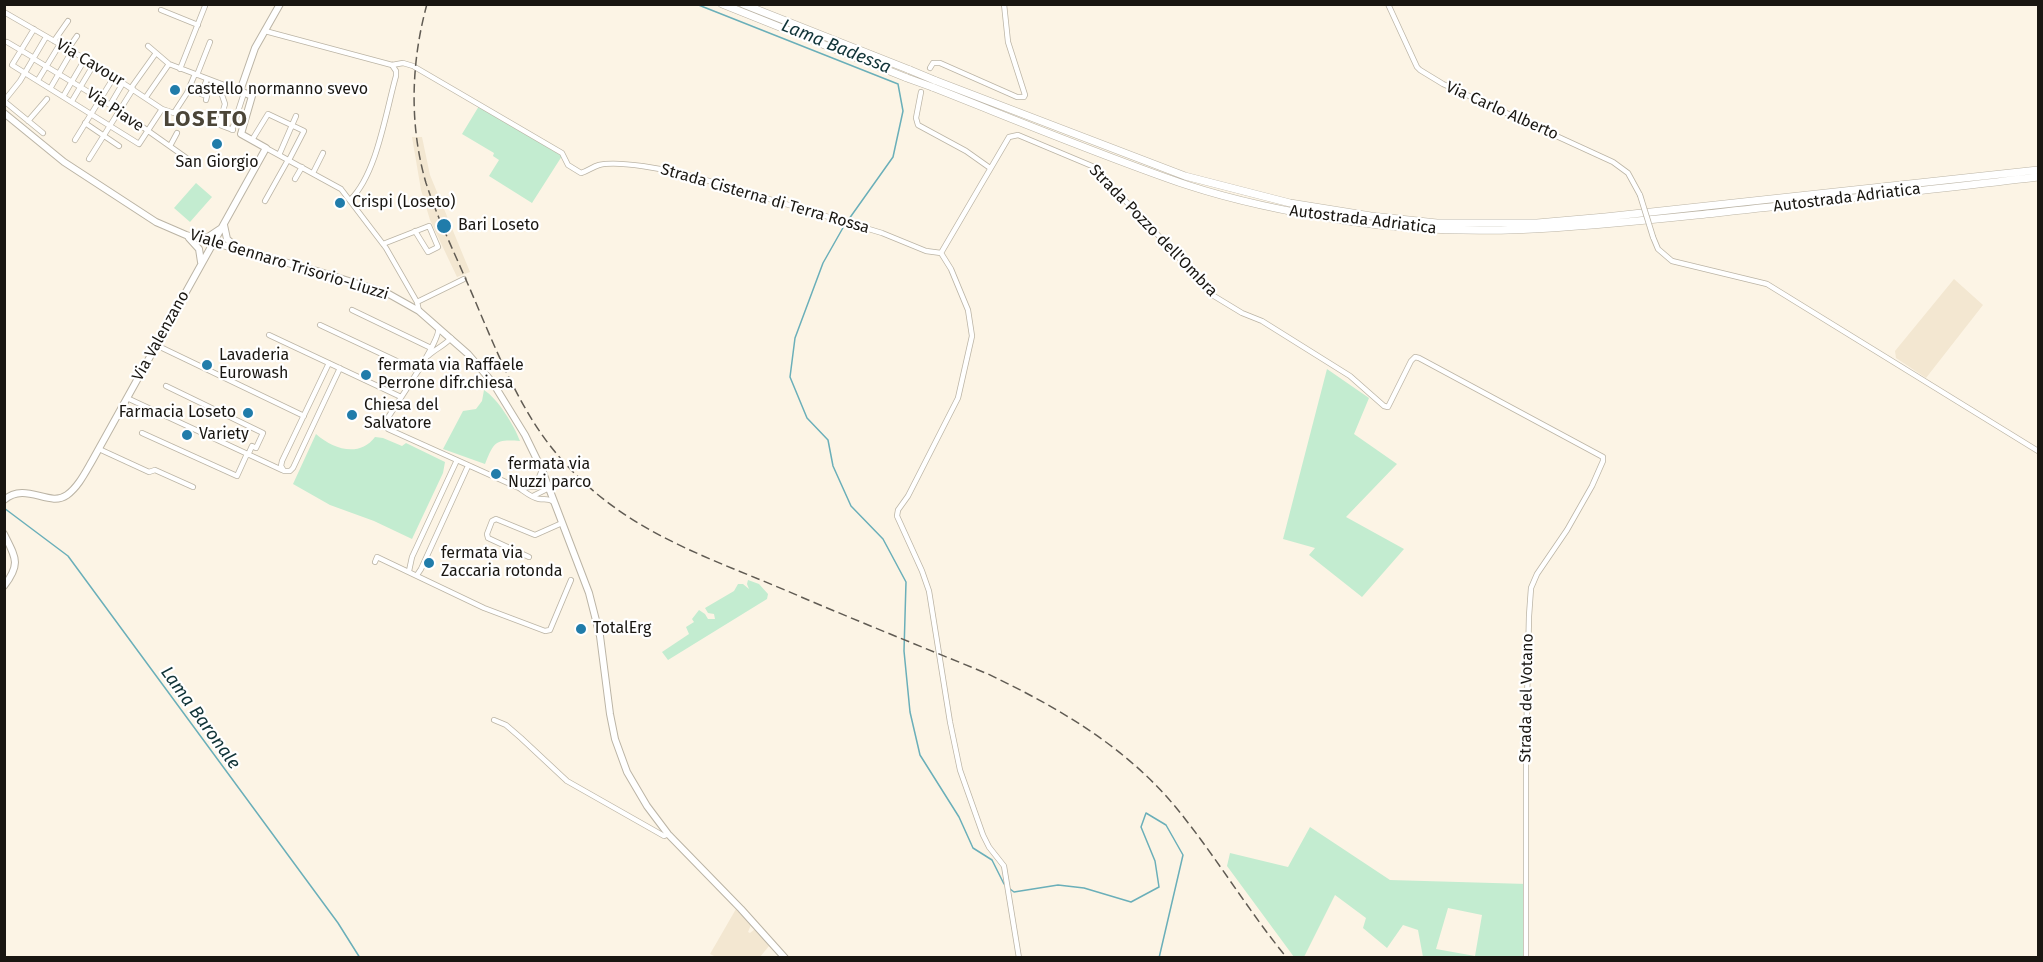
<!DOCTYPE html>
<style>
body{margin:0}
#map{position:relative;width:2043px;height:962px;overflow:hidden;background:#fcf4e5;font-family:"Fira Sans",sans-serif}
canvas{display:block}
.frame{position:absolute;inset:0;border:6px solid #191611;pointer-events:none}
</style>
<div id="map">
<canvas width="2043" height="962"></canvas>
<div class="frame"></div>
</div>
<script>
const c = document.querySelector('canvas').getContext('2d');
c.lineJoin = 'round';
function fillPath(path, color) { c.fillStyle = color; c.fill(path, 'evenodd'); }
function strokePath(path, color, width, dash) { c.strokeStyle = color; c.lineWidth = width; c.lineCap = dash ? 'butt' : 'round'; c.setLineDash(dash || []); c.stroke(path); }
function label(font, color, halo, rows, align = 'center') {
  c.font = font + ' "Fira Sans",sans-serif'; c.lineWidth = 4.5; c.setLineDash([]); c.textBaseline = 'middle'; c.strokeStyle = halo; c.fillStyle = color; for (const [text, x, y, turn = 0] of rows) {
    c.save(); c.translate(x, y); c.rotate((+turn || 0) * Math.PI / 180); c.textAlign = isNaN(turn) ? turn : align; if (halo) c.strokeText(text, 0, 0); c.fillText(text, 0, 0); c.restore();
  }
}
fillPath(new Path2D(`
 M 412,137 L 422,137 L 430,175 L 470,272 L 457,277 L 430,220 L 421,190 Z
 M 1954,279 L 1983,305 L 1926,378 L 1896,358 L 1895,351 Z
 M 736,909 L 751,925 L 748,932 L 750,933 L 755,929 L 769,946 L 760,957 L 716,957 L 710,954 Z`), '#f3e7d1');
fillPath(new Path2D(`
 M 479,106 L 562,156 L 532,203 L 489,176 L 499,160 L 493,156 L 494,153 L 462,134 Z
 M 196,183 L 212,197 L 190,222 L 174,208 Z
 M 1327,369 L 1369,398 L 1354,434 L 1397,464 L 1346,517 L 1404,549 L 1362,597 L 1309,555 L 1315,548 L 1283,539 Z
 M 484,390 C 498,399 514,425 520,441 C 495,439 494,442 485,464 L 443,449 L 463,411 L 476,409 L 482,401 Z
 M 316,434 C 333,449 359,458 375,437 L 383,438 L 402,446 L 406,443 L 445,462 L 443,473 L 412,539 L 374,521 L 330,505 L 293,484 Z
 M 748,580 L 759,584 L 768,594 L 767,599 L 668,660 L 662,652 L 689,634 L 686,627 L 694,622 L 692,619 L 699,610 L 705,614 L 708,619 L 715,619 L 714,614 L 708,613 L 705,608 L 734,591 L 738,584 L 743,584 L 749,589 L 747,584 Z
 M 1310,827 L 1390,880 L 1527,884 L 1527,957 L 1423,957 L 1418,930 L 1403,925 L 1387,948 L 1363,928 L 1366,918 L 1335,895 L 1304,957 L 1294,957 L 1227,866 L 1230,853 L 1288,867 ZM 1448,908 L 1482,915 L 1475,956 L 1436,949 Z`), '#c3ecd0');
strokePath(new Path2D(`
 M 696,4 L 898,84 L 903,111 L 893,157 L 844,226 L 823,263 L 795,338 L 790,377 L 807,418 L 828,440 L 833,466 L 851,506 L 883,539 L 906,582 L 904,651 L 910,712 L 920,755 L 959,817 L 973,848 L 992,860 L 1004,884
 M 4,508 L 68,556 L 338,923 L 360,958
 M 1010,889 L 1014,892 L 1058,885 L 1084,888 L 1131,902 L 1159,887 L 1155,861 L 1141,827 L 1146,813 L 1166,825 L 1183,855 L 1159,958`), '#6aafb9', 1.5);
const minor = new Path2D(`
 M 1388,4 L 1417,67 L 1420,70 L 1443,84 L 1613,162 L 1628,173 L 1640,195
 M 161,10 L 198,25
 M 4,12 L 94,64 L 162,109 L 174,113 L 187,93 L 195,74
 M 34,29 L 12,65 L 139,144 L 162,109
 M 265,31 L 392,65 L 403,63 L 413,66 L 562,153 L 568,165 L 581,173 C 588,171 592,167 599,165 C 619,160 668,170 689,175 L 882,233 L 926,251 L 941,253
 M 54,41 L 68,21
 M 7,42 L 34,58
 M 148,46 L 169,64 L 240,91
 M 68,49 L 77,36
 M 34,59 L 120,111 L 195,164
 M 930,68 L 933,63 L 940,63 L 1017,97 L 1024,97 L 1025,95 L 1008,42 L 1004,4
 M 180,69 L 205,6
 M 197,75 L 210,42
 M 38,80 L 60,44
 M 51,87 L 72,51
 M 131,88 L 156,53
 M 921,92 L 916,118 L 918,125 L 966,151 L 990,168
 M 64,95 L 85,59
 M 146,97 L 169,64
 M 206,100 L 207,96 L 201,94 L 207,79
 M 72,101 L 94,64
 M 110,105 L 123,83
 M 28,121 L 47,99
 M 209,121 L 233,130
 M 85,123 L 119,146
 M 219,124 L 225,104 L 222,95
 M 232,130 L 244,93
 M 43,133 L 4,101 L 20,81 L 46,37
 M 75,140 L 114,77
 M 252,140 L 268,114 L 304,131 L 289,160
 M 170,146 L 177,133
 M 266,148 L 341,189 L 386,248 L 417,302 L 419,311
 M 279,155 L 296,116
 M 89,159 L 133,89
 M 313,173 L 323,153
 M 295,179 L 302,167
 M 350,200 C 377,174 386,111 396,76 L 396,71 L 392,65
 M 265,201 L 288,160
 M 1653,237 L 1658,249 L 1672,261 L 1767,284 L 2038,451
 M 383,244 L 429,226 L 438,247 L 428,252 L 415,231
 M 941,253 L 1009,137 L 1018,135 L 1092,166 L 1176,254 L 1209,293 L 1242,313 L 1262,321 L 1350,376 L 1384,406 L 1388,407 L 1411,361 L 1415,357 L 1419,358 L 1603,457 L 1603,461 L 1592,486 L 1567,530 L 1537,574 L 1531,588 L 1529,616 L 1526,746 L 1526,958
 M 941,253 L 951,269 L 968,310 L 972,336 L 958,398 L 908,496 L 898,510 L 897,516 L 922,571 L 929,591 L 950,722 L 960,770 L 983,835 L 989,847 L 1004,866 L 1019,958
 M 417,302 L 464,279
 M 352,310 L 431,348
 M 320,325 L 418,371
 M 438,328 C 442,340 395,405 386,421 L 388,429 L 519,488 C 525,492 532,498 539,499 C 545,500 548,498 554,502
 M 269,335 L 401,397
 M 156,345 L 304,416
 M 428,356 C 435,349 444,346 451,338
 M 329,363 L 282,461 L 281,466 L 284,471 L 290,471 L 293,468 L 340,368
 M 166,386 L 263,433 L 256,448 L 252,446 L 248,455
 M 127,398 L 282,470
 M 142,433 L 237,476 L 247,454
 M 99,449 L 149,472 L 155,470 L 193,487
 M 535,487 L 542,470
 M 521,488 L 548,485
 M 533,496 L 549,488
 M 529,557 L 488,538 L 487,534 L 492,521 L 496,519 L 535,535 L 562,523
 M 375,562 L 377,557 L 484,608 L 545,631 L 550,630 L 571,580
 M 409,571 L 412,557 L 457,460
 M 417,575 L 421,569 L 468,466
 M 494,720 L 506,725 L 521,738 L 567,781 L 664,836 L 668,834`);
const major = new Path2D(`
 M 4,113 L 64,162 L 156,222 L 186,235 L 317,271 L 387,293 L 419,311 L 468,354 L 493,383 L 525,435 L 542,470 L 589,593 L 600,636 L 610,714 L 615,739 L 627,772 L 647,806 L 668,834 L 741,909 L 785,958
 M 224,225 L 227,239 L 237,248
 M 200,237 L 208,237 L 220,229
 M 189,238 L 199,249 L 201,262
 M 4,500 C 26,481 49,508 67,495 C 78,487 85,473 92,461 L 266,148 L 241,134 L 252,96 L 240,91 L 255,48 L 280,4
 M 4,534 C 16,558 21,564 4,586`);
const highway = new Path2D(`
 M 722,4 L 907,78
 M 743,4 L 910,70
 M 934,80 L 1185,176 L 1290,203 L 1371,216 L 1437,223 L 1537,223 L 1605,217 L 2038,170
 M 932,87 C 1016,120 1102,156 1187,185 C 1239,202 1294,213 1348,221 C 1474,240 1591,226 1716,213 C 1824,201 1931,190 2038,177`);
strokePath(minor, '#bbb4a5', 6);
strokePath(major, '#bbb4a5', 8);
strokePath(highway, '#bbb4a5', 8);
strokePath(minor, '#fff', 4.5);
strokePath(major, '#fff', 6);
strokePath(highway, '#fff', 7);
strokePath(new Path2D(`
 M 427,4 C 411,62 409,125 426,183 C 436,214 450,243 463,273 C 488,329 511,394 548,443 C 612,526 692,551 785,590 C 852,619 920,646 988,674 C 1057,707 1123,745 1173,804 C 1214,853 1246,908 1287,958`), '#605b53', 1.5, [9, 4.5]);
const minorBridge = new Path2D(`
 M 1640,195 L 1653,237`);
const highwayBridge = new Path2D(`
 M 910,70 L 934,80
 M 907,78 L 932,87`);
strokePath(minorBridge, '#bbb4a5', 6, []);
strokePath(highwayBridge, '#bbb4a5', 8, []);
strokePath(minorBridge, '#fff', 4.5);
strokePath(highwayBridge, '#fff', 7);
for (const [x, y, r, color] of [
 [175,90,6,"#207caa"],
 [217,144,6,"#207caa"],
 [340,203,6,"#207caa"],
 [444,226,8,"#207caa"],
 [207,365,6,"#207caa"],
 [366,375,6,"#207caa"],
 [248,413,6,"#207caa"],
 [352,415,6,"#207caa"],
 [187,435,6,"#207caa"],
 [496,474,6,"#207caa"],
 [429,563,6,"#207caa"],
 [581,629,6,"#207caa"]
]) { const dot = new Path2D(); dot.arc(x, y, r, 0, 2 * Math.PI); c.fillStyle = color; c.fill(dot); strokePath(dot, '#fff', 2); }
label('16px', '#191611', '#fff', [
 ["Via Cavour",90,63,31],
 ["Via Piave",115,110,34],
 ["Via Carlo Alberto",1502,111,24],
 ["Autostrada Adriatica",1847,198,-7],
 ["Strada Cisterna di Terra Rossa",765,199,16],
 ["Autostrada Adriatica",1363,220,7],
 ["Strada Pozzo dell'Ombra",1153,231,46],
 ["Viale Gennaro Trisorio-Liuzzi",289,265,17],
 ["Via Valenzano",161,336,-61],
 ["Strada del Votano",1527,698,-89]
]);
label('16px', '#191611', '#fff', [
 ["castello normanno svevo",187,90],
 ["San Giorgio",217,163,"center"],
 ["Crispi (Loseto)",352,203],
 ["Bari Loseto",458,226],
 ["Lavaderia",219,356],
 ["Eurowash",219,374],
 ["fermata via Raffaele",378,366],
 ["Perrone difr.chiesa",378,384],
 ["Chiesa del",364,406],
 ["Salvatore",364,424],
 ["Farmacia Loseto",236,413,"right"],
 ["Variety",199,435],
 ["fermata via",508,465],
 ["Nuzzi parco",508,483],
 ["fermata via",441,554],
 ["Zaccaria rotonda",441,572],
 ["TotalErg",593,629]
], 'left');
label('italic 18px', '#113438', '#fff', [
 ["Lama Badessa",836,47,22],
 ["Lama Baronale",200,718,54]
]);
c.letterSpacing = '1.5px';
label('bold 22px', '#4b4538', '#fff', [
 ["LOSETO",206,120]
]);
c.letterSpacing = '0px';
</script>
